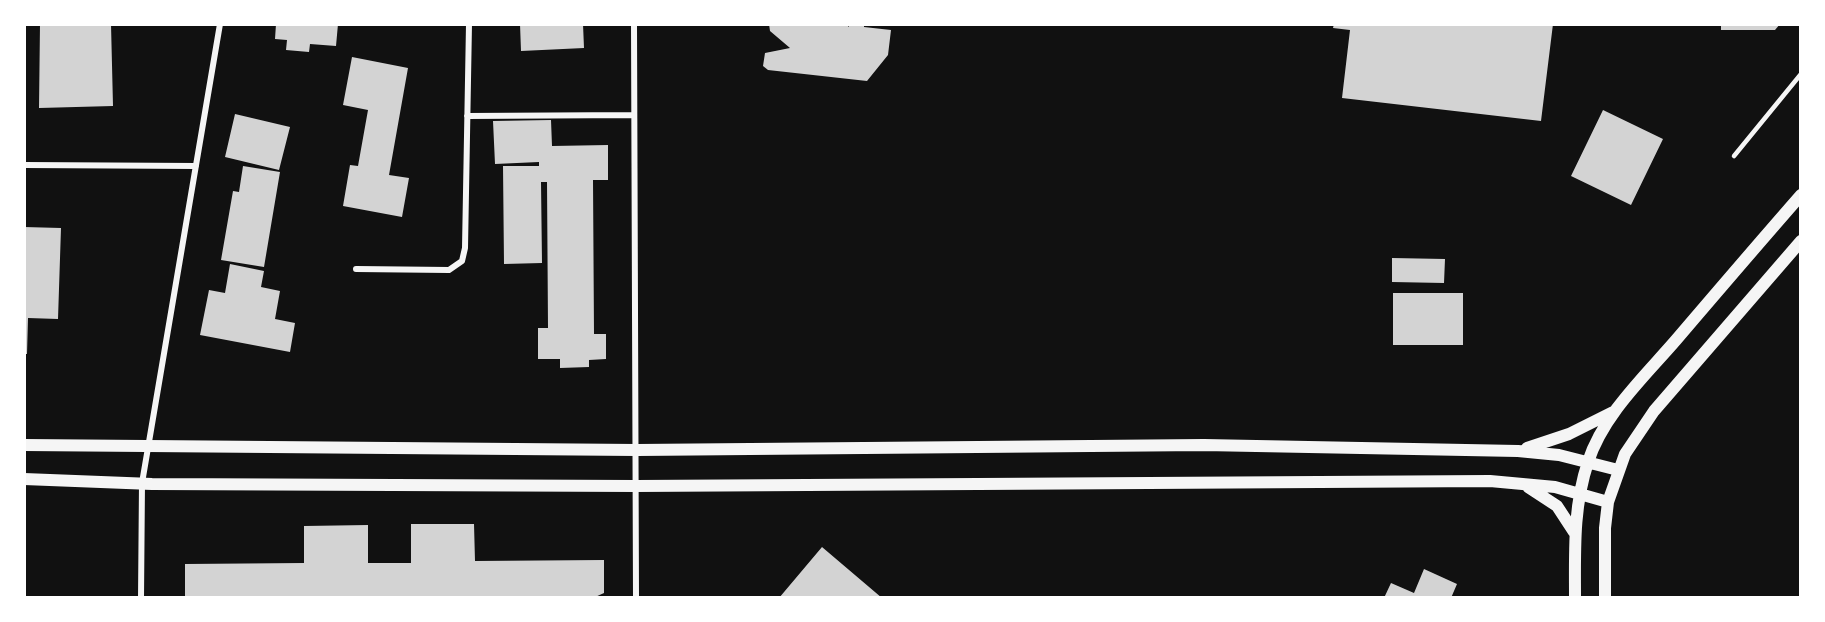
<!DOCTYPE html>
<style>
body{margin:0}
#map{position:relative;width:1825px;height:622px;overflow:hidden;background:#111;font-family:Roboto,sans-serif}
canvas{display:block}
.frame{position:absolute;inset:0;border:26px solid #fff;pointer-events:none}
</style>
<div id="map">
<canvas width="1825" height="622"></canvas>
<div class="frame"></div>
</div>
<script>
const c = document.querySelector('canvas').getContext('2d');
c.lineJoin = 'round';
function fillPath(path, color) { c.fillStyle = color; c.fill(path, 'evenodd'); }
function strokePath(path, color, width, dash) { c.strokeStyle = color; c.lineWidth = width; c.lineCap = dash ? 'butt' : 'round'; c.setLineDash(dash || []); c.stroke(path); }
fillPath(new Path2D(`
 M 40,24 L 111,24 L 113,106 L 39,108 Z
 M 276,24 L 338,24 L 336,46 L 310,44 L 309,52 L 286,50 L 287,40 L 275,39 Z
 M 520,24 L 583,24 L 584,48 L 521,51 Z
 M 769,24 L 848,24 L 848,27 L 851,24 L 864,24 L 864,27 L 891,30 L 888,55 L 867,81 L 768,70 L 763,66 L 765,53 L 790,48 L 770,31 Z
 M 1334,24 L 1553,24 L 1541,121 L 1342,98 L 1350,30 L 1333,28 Z
 M 1721,24 L 1780,24 L 1775,30 L 1721,30 Z
 M 352,57 L 408,68 L 389,175 L 409,178 L 402,217 L 343,206 L 350,165 L 358,166 L 368,110 L 343,105 Z
 M 1603,110 L 1663,139 L 1631,205 L 1571,176 Z
 M 235,114 L 290,127 L 279,170 L 225,157 Z
 M 551,120 L 552,146 L 608,145 L 608,180 L 593,180 L 594,334 L 606,334 L 606,359 L 589,360 L 589,367 L 560,368 L 560,359 L 538,359 L 538,328 L 548,328 L 547,182 L 541,182 L 542,263 L 504,264 L 503,166 L 539,166 L 539,162 L 495,164 L 493,121 Z
 M 243,166 L 280,172 L 264,267 L 221,260 L 233,191 L 239,192 Z
 M 24,227 L 61,228 L 58,319 L 28,318 L 27,354 L 24,354 Z
 M 1392,258 L 1445,259 L 1444,283 L 1392,282 Z
 M 230,264 L 264,271 L 261,287 L 280,291 L 275,319 L 295,323 L 290,352 L 200,335 L 209,290 L 225,293 Z
 M 1393,293 L 1463,293 L 1463,345 L 1393,345 Z
 M 411,524 L 474,524 L 475,561 L 604,560 L 604,593 L 593,598 L 185,598 L 185,564 L 304,563 L 304,526 L 368,525 L 368,563 L 411,563 Z
 M 822,547 L 882,598 L 779,598 Z
 M 1424,569 L 1457,584 L 1451,598 L 1384,598 L 1391,583 L 1414,593 Z`), '#d3d3d3');
strokePath(new Path2D(`
 M 1734,156 L 1801,74`), '#f5f5f5', 4.5);
strokePath(new Path2D(`
 M 634,24 L 636,598
 M 467,116 L 634,115
 M 24,165 L 196,166
 M 356,269 L 449,270 L 462,261 L 465,248 L 469,24
 M 141,598 L 142,483 L 220,24`), '#f5f5f5', 6);
strokePath(new Path2D(`
 M 24,445 L 637,450 L 1204,445 L 1518,451 L 1559,455 L 1618,470
 M 1527,448 L 1569,434 L 1613,412
 M 24,479 L 152,484 L 636,486 L 1490,481 L 1555,487 L 1608,502
 M 1528,487 L 1557,506 L 1574,532
 M 1575,598 C 1575,551 1573,507 1588,462 C 1603,415 1644,377 1676,340 C 1717,292 1759,243 1801,195
 M 1605,598 L 1605,528 L 1608,502 L 1625,454 L 1654,411 L 1801,241`), '#f5f5f5', 12);
</script>
